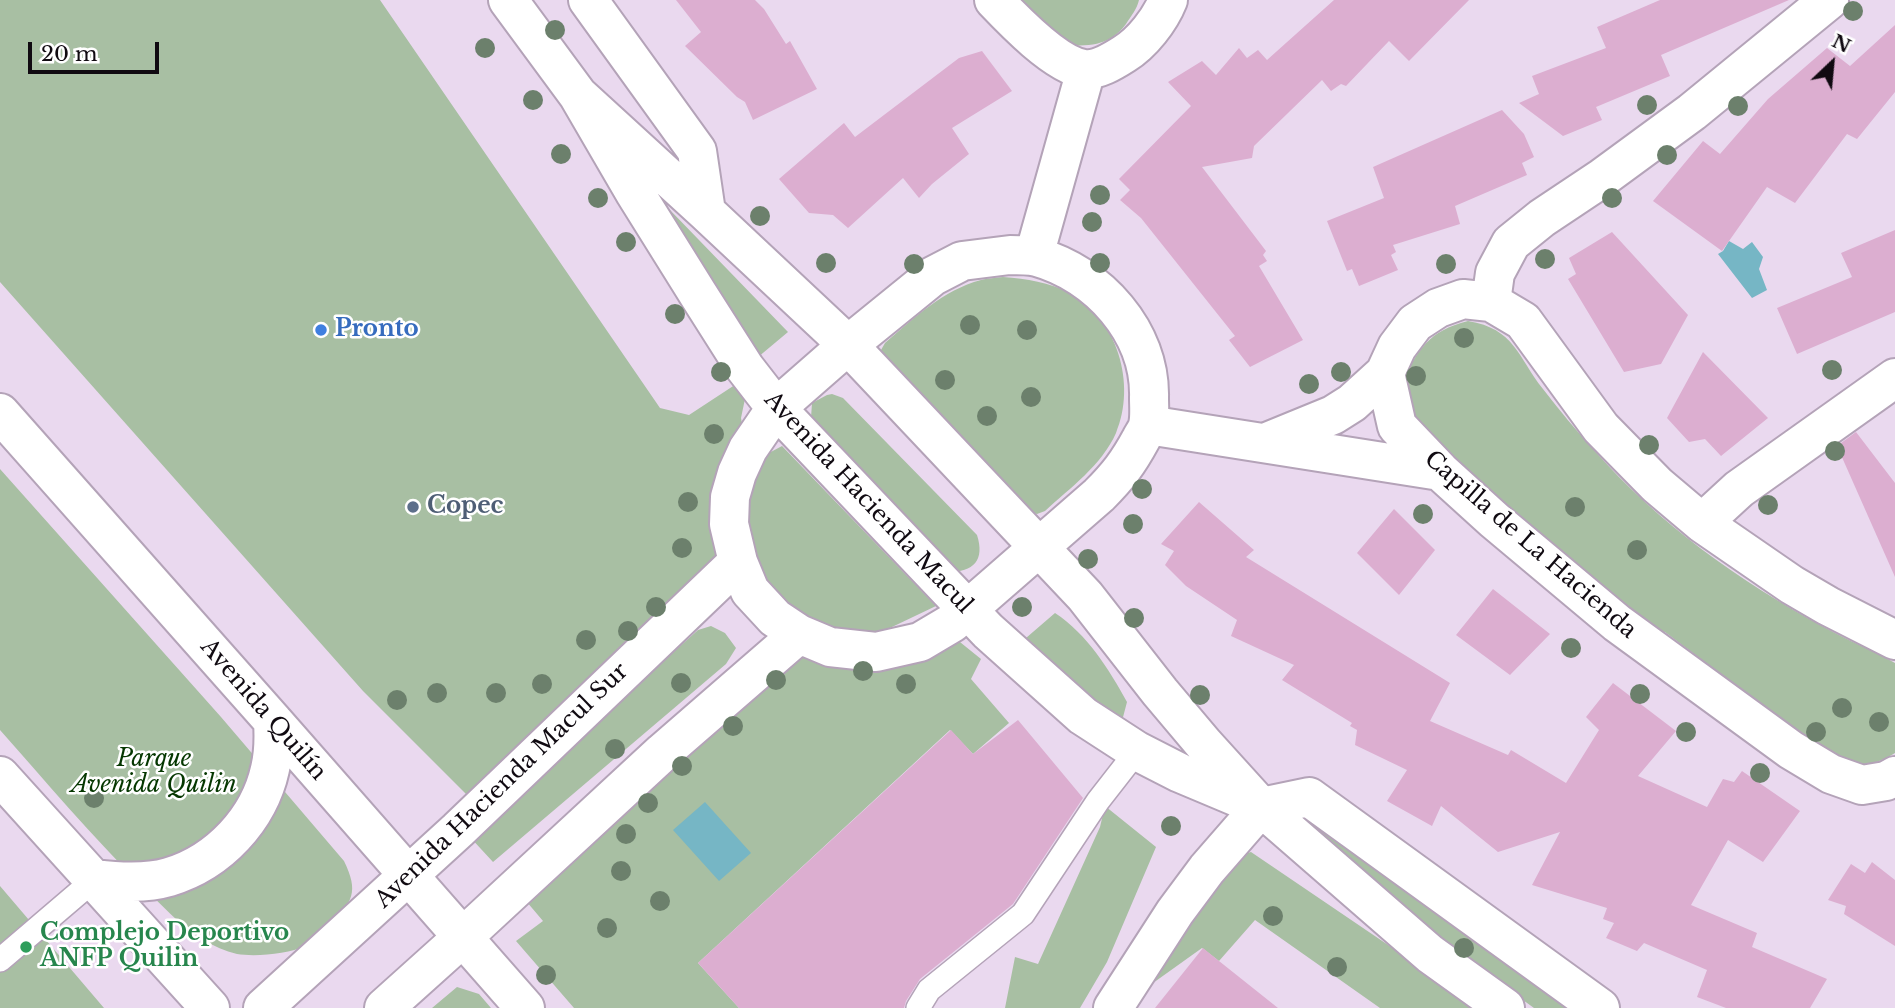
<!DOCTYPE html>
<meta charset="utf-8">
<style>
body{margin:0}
#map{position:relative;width:1895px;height:1008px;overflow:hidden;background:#ead9ef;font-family:"Libre Baskerville",serif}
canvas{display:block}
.north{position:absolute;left:1797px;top:28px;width:70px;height:70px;-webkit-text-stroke:5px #fff;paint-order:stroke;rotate:26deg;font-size:19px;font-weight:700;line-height:28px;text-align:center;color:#100a11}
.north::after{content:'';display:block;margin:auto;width:24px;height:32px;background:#100a11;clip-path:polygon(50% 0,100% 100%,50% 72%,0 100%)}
.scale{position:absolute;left:28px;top:42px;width:131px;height:32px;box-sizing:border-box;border:4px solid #100a11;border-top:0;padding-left:9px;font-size:21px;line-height:24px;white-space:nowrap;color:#100a11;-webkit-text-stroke:5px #fff;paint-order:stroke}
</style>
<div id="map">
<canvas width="1895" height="1008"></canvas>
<div class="north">N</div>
<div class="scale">20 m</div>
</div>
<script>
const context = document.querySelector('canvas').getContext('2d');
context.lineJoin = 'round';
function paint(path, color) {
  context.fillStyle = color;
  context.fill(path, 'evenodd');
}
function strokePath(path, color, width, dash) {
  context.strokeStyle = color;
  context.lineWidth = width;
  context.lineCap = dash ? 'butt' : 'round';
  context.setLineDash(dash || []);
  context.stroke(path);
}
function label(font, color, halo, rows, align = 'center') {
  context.font = font + ' "Libre Baskerville",serif';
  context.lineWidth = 5;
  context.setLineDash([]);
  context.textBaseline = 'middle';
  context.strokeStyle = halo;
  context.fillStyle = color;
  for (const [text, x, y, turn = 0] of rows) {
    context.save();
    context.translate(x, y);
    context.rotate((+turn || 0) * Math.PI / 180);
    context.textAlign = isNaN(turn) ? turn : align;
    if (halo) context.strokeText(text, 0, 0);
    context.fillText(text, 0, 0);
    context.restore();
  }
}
const green = new Path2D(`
 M0,0H380L660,408L689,415L750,375L741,418L744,435L721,564L466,794L363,691L0,282Z
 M1019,0H1139C1137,9 1131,16 1126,24C1108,48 1088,45 1061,46Z
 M639,178L788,332L745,368Z
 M1003,277C1027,279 1049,282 1070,293C1117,318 1137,384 1116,433C1102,465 1070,488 1045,511L1037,514L1029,512L881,356V350L885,343C914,318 943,290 981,280C988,278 996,278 1003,277Z
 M1468,321C1515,329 1517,356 1543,389C1559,410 1576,430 1594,450C1658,523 1739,581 1824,627C1847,640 1872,650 1895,663V753C1873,766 1863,767 1839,759L1746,693L1665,632L1651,630L1628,616L1410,420L1401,383C1419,349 1428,331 1468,321Z
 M832,394L843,398L977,535C985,560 974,572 948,572L811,418L812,403L827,395Z
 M782,446L936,606L871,637L839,636L780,612L742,543L754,461Z
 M0,469L221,717L344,861C359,892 353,902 329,925C322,932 314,941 305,946C289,954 255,957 237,954C225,951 214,946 203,940C179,925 160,903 140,884C91,835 46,782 0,730Z
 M1055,613C1087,634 1109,669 1127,702L1122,721L1059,677L1026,638Z
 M711,626L725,633L736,648L726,664L493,862L469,836L698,630Z
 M950,634L981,659L971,679L1009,723L973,754L950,730L698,963L739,1008H574L516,941L543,921L521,895L801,650Z
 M1105,806L1156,847L1107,962L1080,1008H1005L1015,957L1038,964L1100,827Z
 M1305,815L1585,1008H1534L1440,940L1298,816Z
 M1251,852L1481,1008H1380L1255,920L1219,961L1202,948L1153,983L1236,856Z
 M0,886L104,1008H0Z
 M457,987L479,994L491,1008H432Z`);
const water = new Path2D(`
 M1729,241L1743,249L1752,242L1763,257L1759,269L1767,290L1752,298L1718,254L1723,251Z
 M705,802L751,853L719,881L673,830Z`);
const building = new Path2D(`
 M676,0H755L764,9L786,44L790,41L817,89L753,120L745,102L737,97L685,46L701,32Z
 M1334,0H1469L1409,61L1389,41L1346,86L1341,84L1331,91L1322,80L1254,146L1252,158L1202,167L1266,251L1263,255L1267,261L1259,266L1303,340L1250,367L1229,340L1235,336L1141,218L1120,200L1130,190L1119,179L1191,106L1168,82L1202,61L1216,75L1239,48L1247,58L1258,50L1267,60Z
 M1660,0H1789L1661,55L1670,76L1596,107L1602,120L1563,136L1519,103L1539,94L1532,76L1606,48L1597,27Z
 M1895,25V92L1857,139L1847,134L1795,203L1767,187L1722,251L1653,201L1703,141L1720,154L1768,99L1827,48L1850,66Z
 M982,51L1012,91L952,128L969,154L932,184L919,198L903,178L848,228L833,215L809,213L779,179L844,123L855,137L959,58Z
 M1502,110L1524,134L1534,157L1522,163L1527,175L1455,206L1460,224L1393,245L1396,252L1391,255L1398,270L1359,286L1352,269L1347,271L1327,221L1384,198L1373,167Z
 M1895,230V312L1797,354L1777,308L1852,277L1841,253Z
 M1612,232L1688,315L1661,364L1624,372L1568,279L1576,274L1569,258Z
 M1703,352L1768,418L1721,456L1705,439L1689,442L1667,418Z
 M1856,432L1895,483V577L1837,446Z
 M1199,502L1254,550L1246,557L1450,683L1430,721L1508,755L1511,750L1566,783L1599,730L1586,717L1613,683L1676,731L1638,776L1707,807L1723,779L1734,782L1742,771L1800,811L1763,862L1728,840L1691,905L1757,933L1752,947L1827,979L1810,1008H1726L1697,997L1707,970L1644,943L1637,951L1606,938L1614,923L1603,919L1607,908L1532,885L1560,832L1498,852L1441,806L1432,826L1387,801L1407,770L1355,745L1357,730L1350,726L1352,723L1282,680L1294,665L1231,636L1237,620L1186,586L1165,565L1174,551L1161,544Z
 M1394,509L1435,550L1399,595L1357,553Z
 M1493,589L1550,634L1510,675L1456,635Z
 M1018,720L1083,798L1013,904L920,979L906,1001L904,1008H739L698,963L951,730L973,754Z
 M1872,862L1895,880V946L1844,914L1846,906L1828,900L1851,864L1865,873Z
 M1203,948L1219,961L1278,1008H1155Z`);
const lane = new Path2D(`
 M0,960L95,879
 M918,1008L929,990L1023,914L1098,801L1137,751`);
const street = new Path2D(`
 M508,0L578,95L635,193L698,294L745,368L776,408L988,631L1083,716L1137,751L1180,773L1249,802
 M588,0L697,151L706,212
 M994,0C1013,20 1056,65 1084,69C1097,71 1113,61 1124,54C1142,43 1160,20 1168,0
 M578,95L706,212L848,345L1085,596L1160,692L1203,743L1261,807L1430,954L1505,1008
 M1010,255C1019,255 1028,255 1037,257C1098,274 1151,332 1149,398C1149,406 1150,417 1148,425C1147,430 1143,435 1141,439C1128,463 1118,476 1099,495L952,623L920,642L876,652L830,647L799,634L775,618L750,591L738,562L729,524L730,497L737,473L748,449L776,408L848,345L933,276L962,261Z
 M1034,256L1086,70
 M1491,302L1495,273L1511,243L1542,218L1602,178L1692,112L1829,0
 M1148,425L1440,471
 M1267,442L1333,415L1352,403L1385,373
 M1702,523L1739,489L1895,378
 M1895,640L1828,606L1792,585L1702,523L1657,485L1601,428L1523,321L1491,302L1463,299L1438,308L1415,323L1397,347L1385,373L1397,426L1440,471L1494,520L1617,623L1791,750L1831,774L1862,785L1886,781L1895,776
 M1261,807L1309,797L1600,1008
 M263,1008L458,830L738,562
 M384,1008L463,937L663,752L799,634
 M1113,1008L1175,912L1207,869L1261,807`);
const secondary = new Path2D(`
 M0,413L273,721L525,1008
 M0,776L210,1008
 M95,879C119,882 145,884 169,877C219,862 259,819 270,769C274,753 274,737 273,721`);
const trees = [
 [1853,11],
 [555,30],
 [485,48],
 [533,100],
 [1647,105],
 [1738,106],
 [561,154],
 [1667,155],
 [1100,195],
 [598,198],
 [1612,198],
 [760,216],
 [1092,222],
 [626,242],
 [1545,259],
 [826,263],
 [1100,263],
 [914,264],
 [1446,264],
 [675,314],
 [970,325],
 [1027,330],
 [1464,338],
 [1832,370],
 [721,372],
 [1341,372],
 [1416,376],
 [945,380],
 [1309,384],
 [1031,397],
 [987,416],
 [714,434],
 [1649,445],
 [1835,451],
 [1142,489],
 [688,502],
 [1768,505],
 [1575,507],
 [1423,514],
 [1133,524],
 [682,548],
 [1637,550],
 [1088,559],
 [656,607],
 [1022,607],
 [1134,618],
 [628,631],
 [586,640],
 [1571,648],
 [863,671],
 [776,680],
 [681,683],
 [542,684],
 [906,684],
 [437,693],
 [496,693],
 [1640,694],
 [1200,695],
 [397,700],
 [1842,708],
 [1879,722],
 [733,726],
 [1686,732],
 [1816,732],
 [615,749],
 [682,766],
 [1760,773],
 [94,798],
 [648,803],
 [1171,826],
 [626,834],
 [621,871],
 [660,901],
 [1273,916],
 [607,928],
 [1464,948],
 [1337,967],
 [546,975]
];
const markers = [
 [321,330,7,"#3f7fe0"],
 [413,507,7,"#5c6f8a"],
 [26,947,7,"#2e9e5b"]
];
const shopNames = [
 ["Pronto",335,330]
];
const streetNames = [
 ["Avenida Hacienda Macul",868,503,47],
 ["Capilla de La Hacienda",1530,545,41],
 ["Avenida Quilín",263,710,49],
 ["Avenida Hacienda Macul Sur",502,786,-44]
];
const serviceNames = [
 ["Copec",427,507]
];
const parkNames = [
 ["Parque",154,760],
 ["Avenida Quilin",154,786]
];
const leisureNames = [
 ["Complejo Deportivo",40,934],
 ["ANFP Quilin",40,960]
];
paint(green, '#a8bfa3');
paint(water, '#76b6c5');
paint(building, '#dcaed0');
strokePath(lane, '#b4a3b8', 26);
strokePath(street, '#b4a3b8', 42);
strokePath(secondary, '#b4a3b8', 42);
strokePath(lane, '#fff', 23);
strokePath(street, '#fff', 38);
strokePath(secondary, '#fff', 38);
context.fillStyle = '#6c806c';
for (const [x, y] of trees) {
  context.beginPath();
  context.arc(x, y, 10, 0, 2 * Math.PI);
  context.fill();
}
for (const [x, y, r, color] of markers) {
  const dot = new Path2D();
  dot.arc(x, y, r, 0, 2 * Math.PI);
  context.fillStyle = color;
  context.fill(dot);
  strokePath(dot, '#fff', 2.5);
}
label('bold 23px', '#366cbe', '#fff', shopNames, 'left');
label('23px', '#100a11', '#fff', streetNames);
label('bold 23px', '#4e5e75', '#fff', serviceNames, 'left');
label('italic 23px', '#053700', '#fff', parkNames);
label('bold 23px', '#27864d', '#fff', leisureNames, 'left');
</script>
